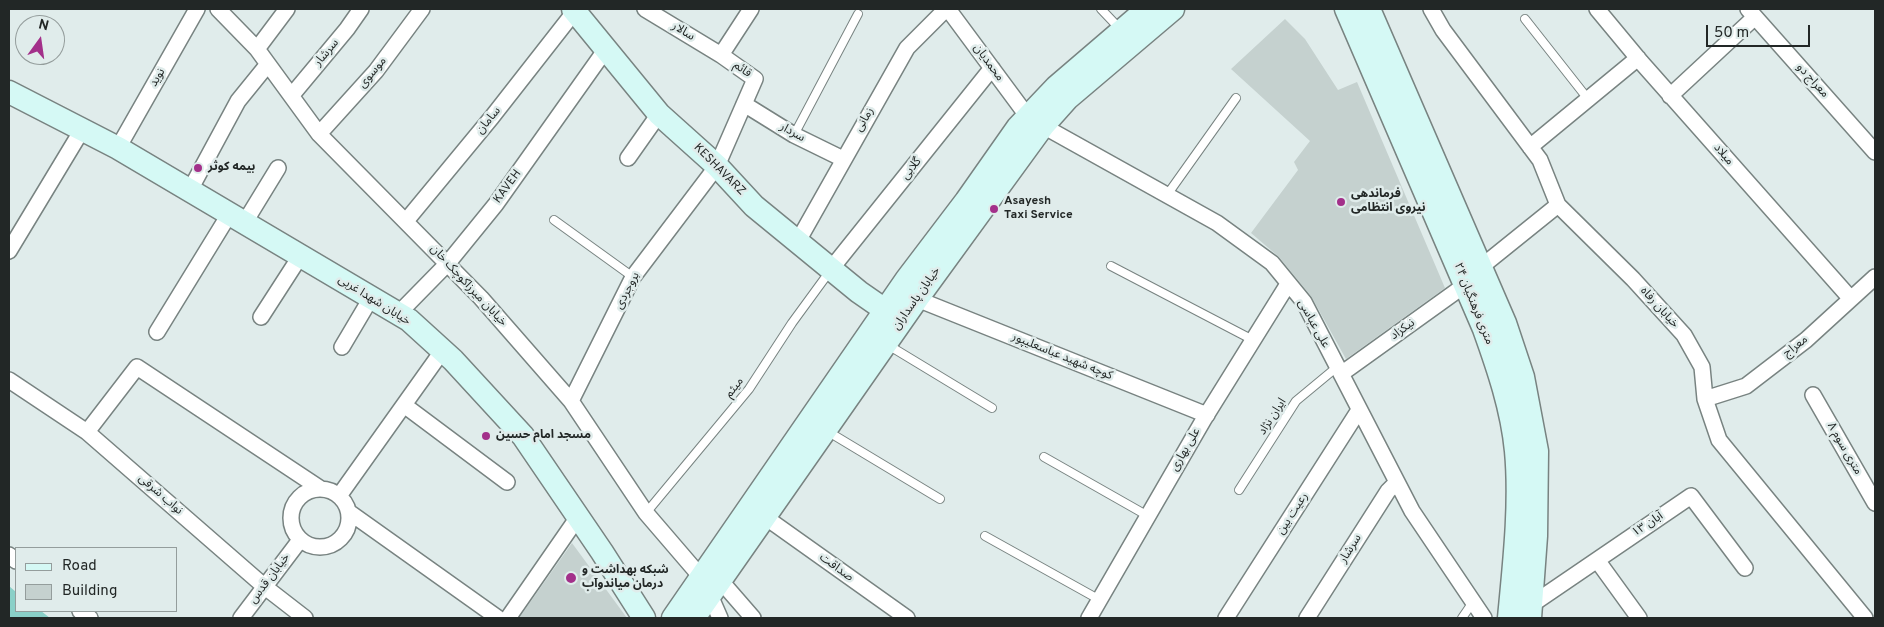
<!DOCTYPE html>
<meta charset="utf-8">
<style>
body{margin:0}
#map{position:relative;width:1884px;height:627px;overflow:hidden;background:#e0eceb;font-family:Overpass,sans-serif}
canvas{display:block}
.frame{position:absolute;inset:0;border:10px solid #222726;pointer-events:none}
.legend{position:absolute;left:15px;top:547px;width:162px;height:65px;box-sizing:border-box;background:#e0eceb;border:1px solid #949d9c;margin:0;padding:6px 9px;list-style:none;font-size:15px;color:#222726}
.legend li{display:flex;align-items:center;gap:10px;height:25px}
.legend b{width:25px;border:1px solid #949d9c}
.north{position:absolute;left:15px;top:15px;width:50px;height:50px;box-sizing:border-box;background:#e0eceb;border:1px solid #949d9c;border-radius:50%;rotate:14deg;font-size:14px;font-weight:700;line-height:20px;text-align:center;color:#222726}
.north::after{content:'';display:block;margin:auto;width:18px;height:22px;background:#a3308a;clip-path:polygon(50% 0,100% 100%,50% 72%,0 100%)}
.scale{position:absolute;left:1706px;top:25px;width:104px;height:22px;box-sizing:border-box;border:2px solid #222726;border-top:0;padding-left:6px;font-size:15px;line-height:18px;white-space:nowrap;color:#222726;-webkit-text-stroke:4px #e0eceb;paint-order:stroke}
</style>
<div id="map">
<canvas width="1884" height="627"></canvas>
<div class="frame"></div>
<ul class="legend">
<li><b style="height:6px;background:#d5f9f5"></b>Road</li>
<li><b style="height:14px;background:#c5d1cf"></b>Building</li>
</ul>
<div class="north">N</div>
<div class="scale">50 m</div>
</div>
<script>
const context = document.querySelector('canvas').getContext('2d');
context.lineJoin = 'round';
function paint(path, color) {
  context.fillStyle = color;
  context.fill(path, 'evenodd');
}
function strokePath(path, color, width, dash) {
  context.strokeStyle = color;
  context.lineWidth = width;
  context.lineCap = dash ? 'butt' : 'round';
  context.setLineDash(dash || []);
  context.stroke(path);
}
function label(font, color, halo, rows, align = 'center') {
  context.font = font + ' Overpass,"Noto Sans Arabic",sans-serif';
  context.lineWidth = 5;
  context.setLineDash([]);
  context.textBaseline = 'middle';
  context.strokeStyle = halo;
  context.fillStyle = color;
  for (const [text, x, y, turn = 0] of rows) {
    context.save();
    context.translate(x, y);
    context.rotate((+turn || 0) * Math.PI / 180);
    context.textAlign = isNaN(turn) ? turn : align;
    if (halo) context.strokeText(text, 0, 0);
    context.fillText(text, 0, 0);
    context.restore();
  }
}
const green = new Path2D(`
 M9,586L16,592V611H41L50,618H9Z`);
const building = new Path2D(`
 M1285,19L1305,39L1338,90L1357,82L1445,288L1346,359L1311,296L1279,257L1251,233L1298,170L1294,162L1310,141L1231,69Z
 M572,543L627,618H519Z`);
const lane = new Path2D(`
 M1101,9L1120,29
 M1525,19L1588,99
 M794,135L858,14
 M1167,195L1236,98
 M554,220L633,277
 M1111,266L1253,340
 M888,345L992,408
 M827,431L940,499
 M1044,457L1148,516
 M1239,490L1296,401L1337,367
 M646,513L749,389L792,323L830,271
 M985,536L1100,600
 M1462,618L1473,602`);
const street = new Path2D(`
 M218,9L257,49L319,134L481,298L571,401L646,513L701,577
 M948,9L1028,117
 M1431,9L1443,30L1540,160L1558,205L1633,279L1684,335L1702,367L1705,399L1719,440L1865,618
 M1597,9L1641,62L1851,299
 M1748,9L1875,152
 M257,49L287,9
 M721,55L751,9
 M292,95L347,29L361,9
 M1670,96L1755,17
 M744,104L794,135L843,159
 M1043,126L1217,223L1272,263L1304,302L1412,511L1484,618
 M319,134L376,71L422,9
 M1530,147L1638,58
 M118,148L197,9
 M628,158L659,114
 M190,190L238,101L268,64
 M406,221L492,117L575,11
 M245,222L278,168
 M798,241L907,48L946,9
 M9,251L82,130
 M1481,267L1558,205
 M831,269L992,68
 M917,299L1207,415
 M398,314L448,263L496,204L606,49
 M261,317L301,255
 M157,332L230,213
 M342,347L371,298
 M1341,374L1465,285
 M9,380L87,432L265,587L305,618
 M1813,395L1875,503
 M1705,399L1746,386L1806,340L1875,277
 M571,401L633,277L717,166L755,79L721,55L645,9
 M404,405L507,482
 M87,432L137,367L321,489
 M291 518a29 29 0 1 1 58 0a29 29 0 1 1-58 0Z
 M339,496L443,350
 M349,512L498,618
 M765,517L907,618
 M9,555L16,561
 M1597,560L1639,618
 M720,580L753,618
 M710,595L720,618
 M1531,605L1691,496L1745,568
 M80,611L90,618
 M241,618L300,540
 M508,618L578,517
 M1089,618L1204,419L1288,284
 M1226,618L1359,410
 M1307,618L1388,491L1397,482`);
const secondary = new Path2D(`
 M573,9L659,114L717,166L754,206L859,292L898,319
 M1346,9L1484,329C1498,368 1512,409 1516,451C1521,504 1514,565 1509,618
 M1369,9L1505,323L1523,377L1537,451L1536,536L1530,618
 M9,92L118,148L409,320L453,360L523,436L602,552L644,618
 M673,618L906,280L966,201L1018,127L1056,87L1147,9
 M694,618L917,299L1043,126L1068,98L1173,9`);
const markers = [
 [198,168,5,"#a3308a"],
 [1341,202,5,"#a3308a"],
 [994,209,5,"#a3308a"],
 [486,436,5,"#a3308a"],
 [571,578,6,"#a3308a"]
];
const streetNames = [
 ["سالار",683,32,31],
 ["سرشار",327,53,-50],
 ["محمدیان",988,63,54],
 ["قائم",742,70,35],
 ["موسوی",373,73,-50],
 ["نوید",158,78,-60],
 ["معراج دو",1812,81,48],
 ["زمانی",865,120,-60],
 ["سامان",489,121,-51],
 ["سردار",792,133,29],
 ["میلاد",1723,155,49],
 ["گلابی",912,169,-51],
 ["KESHAVARZ",719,170,45],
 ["KAVEH",508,187,-54],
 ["خیابان میرزاکوچک خان",468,286,47],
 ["بروجردی",628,291,-63],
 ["خیابان پاسداران",917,299,-55],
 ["خیابان شهدا غربی",374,301,32],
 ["۲۴ متری فرهنگیان",1473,304,68],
 ["خیابان رفاه",1659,308,48],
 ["علی عباسی",1313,324,61],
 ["نیکزاد",1403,330,-36],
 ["معراج",1796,347,-38],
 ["کوچه شهید عباسعلیپور",1062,357,22],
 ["میثم",735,388,-52],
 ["ایران نژاد",1273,417,-57],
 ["۸ متری سوم",1844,449,60],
 ["علی بهاری",1186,450,-60],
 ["نواب شرقی",160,495,41],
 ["رعیت بین",1293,514,-57],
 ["۱۳ آبان",1648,525,-34],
 ["سرشار",1351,549,-58],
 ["صداقت",836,568,36],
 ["خیابان قدس",270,579,-53]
];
const poiNames = [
 ["بیمه کوثر",208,168],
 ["فرماندهی",1351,195],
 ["نیروی انتظامی",1351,209],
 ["Asayesh",1004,202],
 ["Taxi Service",1004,216],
 ["مسجد امام حسین",496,436],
 ["شبکه بهداشت و",582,571],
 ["درمان میاندوآب",582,585]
];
paint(green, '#8ad0c8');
paint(building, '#c5d1cf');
strokePath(lane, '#788381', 10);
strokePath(street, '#788381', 18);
strokePath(secondary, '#788381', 25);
strokePath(lane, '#fff', 8);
strokePath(street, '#fff', 15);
strokePath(secondary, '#d5f9f5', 22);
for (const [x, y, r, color] of markers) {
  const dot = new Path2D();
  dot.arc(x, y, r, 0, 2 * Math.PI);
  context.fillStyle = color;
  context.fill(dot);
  strokePath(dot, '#e0eceb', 2);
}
label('12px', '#222726', '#e0eceb', streetNames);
label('bold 12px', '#222726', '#e0eceb', poiNames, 'left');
</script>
